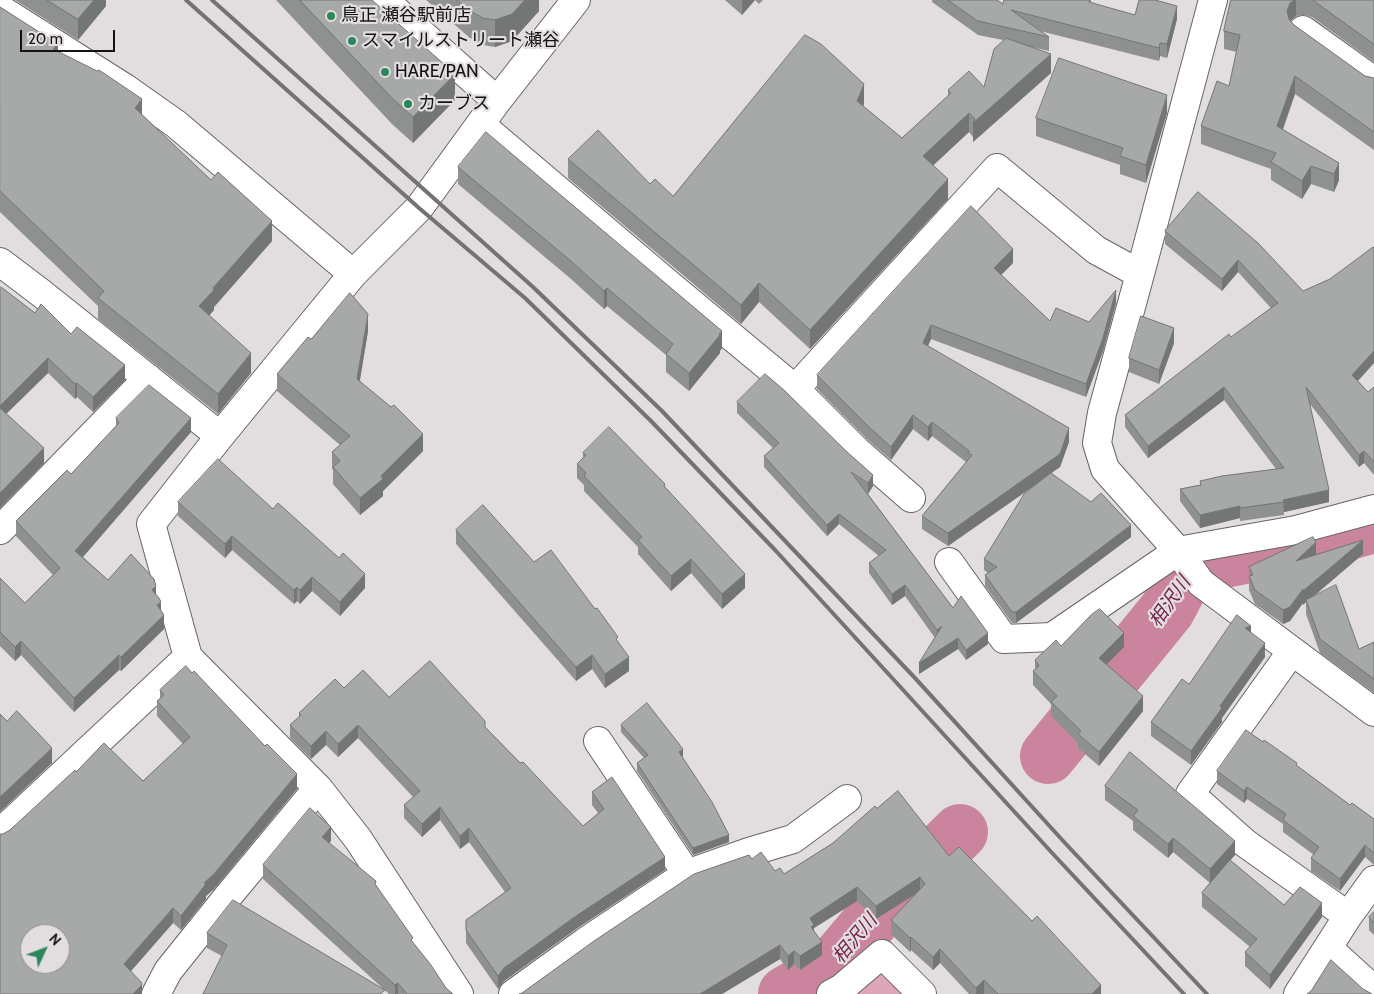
<!DOCTYPE html>
<meta charset="utf-8">
<style>
body{margin:0}
#map{position:relative;width:1374px;height:994px;overflow:hidden;background:#e2dddf;font-family:Cabin,sans-serif}
canvas{display:block}
.north{position:absolute;left:20px;top:924px;width:50px;height:50px;box-sizing:border-box;background:#e2dddf;border:1px solid #908c8d;border-radius:50%;rotate:47deg;font-size:14px;font-weight:700;line-height:20px;text-align:center;color:#141313}
.north::after{content:'';display:block;margin:auto;width:18px;height:22px;background:#2c865b;clip-path:polygon(50% 0,100% 100%,50% 72%,0 100%)}
.scale{position:absolute;left:20px;top:30px;width:95px;height:22px;box-sizing:border-box;border:2px solid #141313;border-top:0;padding-left:6px;font-size:15px;line-height:18px;white-space:nowrap;color:#141313;-webkit-text-stroke:4px #e2dddf;paint-order:stroke}
</style>
<div id="map">
<canvas width="1374" height="994"></canvas>
<div class="north">N</div>
<div class="scale">20 m</div>
</div>
<script>
const context = document.querySelector('canvas').getContext('2d');
context.lineJoin = 'round';
function paint(path, color) {
  context.fillStyle = color;
  context.fill(path, 'evenodd');
}
function strokePath(path, color, width, dash) {
  context.strokeStyle = color;
  context.lineWidth = width;
  context.lineCap = dash ? 'butt' : 'round';
  context.setLineDash(dash || []);
  context.stroke(path);
}
function label(font, color, halo, rows, align = 'center') {
  context.font = font + ' Cabin,"Noto Sans JP",sans-serif';
  context.lineWidth = 4.5;
  context.setLineDash([]);
  context.textBaseline = 'middle';
  context.strokeStyle = halo;
  context.fillStyle = color;
  for (const [text, x, y, turn = 0] of rows) {
    context.save();
    context.translate(x, y);
    context.rotate((+turn || 0) * Math.PI / 180);
    context.textAlign = isNaN(turn) ? turn : align;
    if (halo) context.strokeText(text, 0, 0);
    context.fillText(text, 0, 0);
    context.restore();
  }
}
const green = new Path2D(`
 M881,963L914,994H847Z`);
const river = new Path2D(`
 M1048,756L1167,610L1183,580L1199,565L1305,544L1374,525
 M786,994L832,967L882,908L960,832`);
const minor = new Path2D(`
 M384,0L497,101
 M1213,0L1140,274L1102,413L1097,443L1105,469L1178,551L1201,583L1374,712
 M0,9L125,88L176,124L353,274L419,208L497,101L576,0
 M1303,30L1374,81
 M481,125L673,288L795,389L997,168L1096,250L1140,274
 M0,262L41,293L220,436
 M795,389L857,451L911,498
 M0,530L148,378
 M949,562L1004,639L1052,637L1178,551L1296,530L1374,509
 M1292,651L1190,794L1245,843L1348,916
 M188,657L318,788L358,839L459,994
 M598,741L687,874
 M0,833L188,657L151,524L220,436L353,274
 M1328,948L1374,990
 M156,994L168,971L229,895L318,788
 M513,994L585,942L687,874L749,852L793,839L847,799
 M831,994L842,988L882,954L922,994
 M1298,994L1348,916L1374,880`);
const rail = new Path2D(`
 M186,0L419,208L525,298L652,422L776,551L1054,855L1184,994
 M212,0L533,287L662,411L915,678L1065,843L1207,994`);
const wall = new Path2D(`
 M15,0H106V6L78,40Z
 M276,0H372L455,100L413,143L392,124Z
 M426,0H539V11L512,41L495,47L483,45L470,38Z
 M725,0H763L759,4L755,0L742,15Z
 M932,0H997L1003,4L1091,0V3L1135,15L1177,19L1167,58L1160,56L1159,61L1040,31L1049,37V51L1031,47L1051,73L973,142V137L969,132L933,165L948,199L810,349L759,302L741,324L568,178V159L650,184L673,196L864,104L863,106L902,138L948,96V90L984,87L1003,40L978,35L932,2Z
 M1231,0H1374V62L1312,17L1305,15L1296,16L1291,21L1294,25L1365,76L1374,78V150L1295,94L1283,130L1339,163V180L1334,192L1311,184L1302,199L1271,180V169L1201,144V126L1229,86L1237,52L1224,49V31Z
 M0,7L142,115L272,241L214,307V310L209,315L251,373L218,414L98,319V306L0,212Z
 M1167,113L1146,183L1120,174V165L1036,136V118Z
 M458,167L722,348L720,351V353L689,391L666,372V355L607,306L604,309L571,279L458,184Z
 M1198,192L1303,291L1330,279L1374,248V363L1358,381L1368,392L1374,387V475L1364,463L1359,467L1310,404L1329,502L1284,512V515L1240,521V518L1200,528L1180,501V489L1200,485V481L1276,469L1224,400L1148,458L1125,427V415L1271,308L1238,272L1222,291L1165,244V231Z
 M1013,263L1001,275L1050,321L1089,322L1116,303L1103,351L1086,397L931,339L928,346L1069,442L1060,467L1051,473L1131,537L1016,623H1012L985,586V575L988,573L984,570V559L1043,480L948,546L922,529V516L966,462L932,436L928,441L913,429L891,460L868,440L817,389V375Z
 M0,288L35,313L71,334L125,380L93,412L77,397L75,399L48,373L6,414L44,463L0,508Z
 M368,331L360,381L423,451L383,491V496L360,515L333,484V470L332,469V452L340,445L277,391V374L311,339Z
 M1174,343L1159,384L1129,372V358Z
 M737,402L873,486L868,494L953,608L988,644L966,660L958,649L919,674L935,638L905,596L892,605L869,573V563L879,556L839,524L827,536L764,467V456L773,448L737,413Z
 M116,418L191,432L83,557L108,580L156,594L161,610L164,629L121,671L119,670L74,712L21,655L15,661L0,646V578L25,603L53,575L16,536V521L71,474L116,426Z
 M583,453L665,487L745,588L722,609L691,573L671,591L638,554V547L584,491V485L577,478V464L583,458Z
 M178,502L273,509L365,588L340,616L312,591L300,604L297,601L294,604L232,550L225,558L178,516Z
 M456,530L534,562L618,642L629,671L605,688L592,669L576,681L456,544Z
 M1316,554H1363L1312,597L1359,649L1374,642V693L1320,653L1306,614V602L1303,605V603L1290,621L1283,624L1255,604L1249,590V567Z
 M1251,632L1265,657L1222,718V722L1191,765L1151,736V722L1189,684Z
 M1061,646L1124,647L1106,665L1143,711L1099,766L1078,748V743L1051,716V704L1033,685V671L1035,670V660Z
 M344,688L389,697L485,727L583,826L598,813L592,805V792L665,870L576,929L504,981L498,989L466,943V920L505,892L469,842L460,849L440,820L422,837L404,818V805L413,797L358,738L338,757L326,745L311,759L290,738V725L299,717V713Z
 M160,690L297,789L214,889L206,896V899L181,930L173,923L131,971L142,994L3,834L10,830L76,772L143,781L183,744L157,716V701L160,699Z
 M621,725L683,756L682,757L729,842L693,855L637,771V763L644,758L621,732Z
 M1297,766L1350,805L1374,819V865L1365,857L1340,891L1311,871V858L1314,855L1283,832V824L1247,799L1244,803L1217,784V771Z
 M1105,786L1235,855L1230,860L1284,905L1322,917L1270,989L1245,966V952L1250,947L1202,907V893L1210,883L1173,852L1168,858L1133,830V821L1105,800Z
 M877,808L949,856L1101,994H969L940,963L933,970L911,950L910,952L891,934V920L917,893L876,919L857,901L814,928V931L822,955L800,970L794,964L788,970L780,959L722,994H519L522,993L752,859L775,871L784,874L833,843Z
 M331,841L329,843L376,885L413,943L446,988L453,994H389L263,879V865Z
 M1374,912V935L1369,930V917Z
 M207,933L385,994L222,956L207,948Z`);
const shadedWall = new Path2D(`
 M94,0H106V6L78,40V19Z
 M525,0H539V11L512,41L495,47V20Z
 M743,0H755L742,15V1Z
 M1294,0H1296V16L1290,21L1287,29V11L1290,3Z
 M1177,6V19L1167,58V44Z
 M1160,43V56L1159,61V48Z
 M58,44V64L53,49Z
 M1051,54V73L973,142V123Z
 M455,74V100L413,143V117Z
 M1295,76V94L1277,144V126Z
 M864,84V104L857,120V101Z
 M1167,95V113L1146,183V165Z
 M142,99V119L135,108Z
 M969,113V132L923,175V156Z
 M1339,163V180L1334,192V174Z
 M1311,166V184L1302,199V181Z
 M948,179V199L810,349V330Z
 M272,221V241L214,307V310L199,327V306L213,288Z
 M1013,249V263L994,282V268Z
 M1238,260V272L1222,291V279Z
 M759,283V302L741,324V305Z
 M607,288V306L604,309V291Z
 M1116,290V303L1103,351L1086,397V384Z
 M368,314V331L357,396V379Z
 M931,325V339L923,357V343Z
 M1174,328V343L1159,384V370Z
 M722,331V348L720,351V353L689,391V373Z
 M1374,351V363L1352,387V375Z
 M251,353V373L218,414V394Z
 M48,358V373L0,420V406Z
 M125,365V380L93,412V397Z
 M77,383V397L75,399V384Z
 M1224,387V400L1148,458V446Z
 M913,415V429L891,460V447Z
 M191,418V432L75,566V551Z
 M932,422V436L928,441V427Z
 M1069,428V442L1060,467L948,546V533Z
 M423,434V451L383,491V496L360,515V498L381,476Z
 M44,448V463L0,508V493Z
 M1364,451V463L1359,467V455Z
 M873,475V486L868,494V483Z
 M1329,490V502L1284,512L1283,500Z
 M1240,506V518L1200,528V515Z
 M839,514V524L827,536V525Z
 M1131,525V537L1016,623V612Z
 M232,536V550L225,558V544Z
 M1363,540V554L1307,602L1306,600V602L1303,605V591Z
 M1316,542V556L1296,561Z
 M691,559V573L671,591V576Z
 M365,574V588L340,616V602Z
 M745,574V588L722,609V594Z
 M312,577V591L300,604V590Z
 M905,585V596L892,605V594Z
 M156,586V600L152,590Z
 M297,587V601L294,604V590Z
 M1303,589V603L1290,621L1283,624V610Z
 M161,602V617L157,605Z
 M164,615V629L121,671V657Z
 M942,626L937,641V630Z
 M1251,626V640L1245,628Z
 M988,633V644L966,660V650Z
 M1124,633V647L1099,672V658Z
 M958,638V649L919,674V663Z
 M21,641V655L15,661V647Z
 M1265,643V657L1222,718V722L1191,765V751L1220,706Z
 M119,655V670L74,712V698Z
 M592,655V669L576,681V667Z
 M629,657V671L605,688V674Z
 M1143,696V711L1099,766V752Z
 M358,725V738L338,757V744Z
 M326,731V745L311,759V746Z
 M52,748V763L0,812V797Z
 M683,749V756L679,759V752Z
 M297,774V789L214,889L206,896V899L181,930V916L204,883Z
 M1247,787V799L1244,803V791Z
 M440,807V820L422,837V824Z
 M331,827V841L322,851V837Z
 M469,828V842L460,849V836Z
 M729,835V842L693,855V848Z
 M1173,838V852L1168,858V844Z
 M1235,841V855L1210,884V869Z
 M1365,845V857L1340,891V879Z
 M665,857V870L576,929L504,981L498,989V976L504,968L576,916Z
 M920,877V891L876,919V906Z
 M857,887V901L814,928V938L810,918Z
 M1322,903V917L1270,989V975Z
 M173,908V923L124,979V964Z
 M911,937V950L910,952V938Z
 M822,942V955L800,970V956Z
 M780,945V959L722,994H700Z
 M940,949V963L933,970V957Z
 M794,951V964L788,970V956Z
 M984,980V994H976V988Z
 M398,983V994H395V985Z
 M142,985V994H133Z
 M1101,985V994H1092Z`);
const building = new Path2D(`
 M47,0H94L78,19Z
 M300,0H372L455,74L413,117L392,98Z
 M457,0H525L512,14L495,20L483,18L470,11Z
 M948,0H997L1003,4L1004,0H1090L1089,2L1135,15L1139,0H1155L1177,6L1167,44L1160,43L1159,48L1011,10L1049,37L978,21Z
 M1231,0H1294L1290,3L1287,11L1289,19L1294,25L1365,76L1374,78V132L1295,76L1277,126L1339,163L1334,174L1311,166L1302,181L1271,162L1276,153L1201,126L1217,81L1229,86L1240,35L1224,31Z
 M1313,0H1374V44Z
 M0,7L58,44L53,49L97,71L99,70L142,99L135,108L211,180L218,172L272,221L213,288L214,290L199,306L251,353L218,394L98,298L104,291L0,191Z
 M805,35L821,44L864,84L857,101L902,138L951,93L948,90L969,71L984,87L994,49L1006,38L1051,54L973,123L975,119L969,113L923,156L948,179L810,330L759,283L741,305L568,159L598,130L650,184L655,179L673,196Z
 M1059,58L1167,95L1146,165L1120,156L1123,148L1036,118Z
 M486,132L722,331L719,334L720,335L689,373L666,354L673,344L607,288L604,291L571,261L458,167Z
 M1198,192L1258,243L1303,291L1330,279L1373,247L1374,248V351L1352,375L1368,392L1374,387V462L1364,451L1359,455L1306,387L1329,490L1283,500L1284,502L1240,508V506L1200,515L1180,489L1201,485L1200,481L1222,476L1284,468L1224,387L1148,446L1125,415L1229,334L1231,337L1278,303L1238,260L1222,279L1165,231Z
 M971,206L1013,249L994,268L1050,321L1056,308L1089,322L1116,290L1103,338L1086,384L931,325L923,343L1069,428L1060,454L948,533L922,516L972,455L968,453L969,451L932,422L928,427L913,415L891,447L868,426L817,375Z
 M1,287L35,313L41,304L71,334L77,327L125,365L93,397L77,383L75,384L48,358L0,406V288Z
 M350,293L368,314L357,379L391,407L394,405L423,434L381,476L383,479L360,498L333,467L340,461L332,452L350,436L277,374L308,337L311,339Z
 M1141,316L1174,328L1159,370L1129,358Z
 M765,374L784,390L846,451L873,475L868,483L851,472L953,608L961,596L988,633L966,650L958,638L919,663L942,626L937,630L905,585L892,594L869,563L886,550L839,514L827,525L764,456L779,443L737,402Z
 M149,385L191,418L75,551L108,580L131,554L154,579L156,586L152,590L159,598L161,602L157,605L164,615L121,657L119,655L74,698L21,641L15,647L0,632V578L25,603L60,568L16,521L67,470L71,474L119,423L116,418Z
 M0,408L44,448L0,493Z
 M609,427L665,484L664,486L745,574L722,594L691,559L671,576L638,540L642,537L584,476L586,473L577,464L586,455L583,453Z
 M218,459L273,509L278,503L339,558L343,553L365,574L340,602L312,577L300,590L297,587L294,590L232,536L225,544L178,502Z
 M1051,473L1091,502L1101,493L1131,525L1016,612H1012L985,575L997,567L984,559L1024,494Z
 M483,505L534,562L551,550L595,609L597,608L618,637L616,639L629,657L605,674L592,655L576,667L456,530Z
 M1313,537L1316,542L1296,561L1363,540L1303,591V589L1290,607L1283,610L1255,590L1249,576L1253,575L1249,567Z
 M1336,585L1359,649L1374,642V679L1320,639L1306,600Z
 M1100,609L1124,633L1099,658L1143,696L1099,752L1078,734L1081,731L1051,702L1057,696L1033,671L1039,666L1035,660L1056,640L1061,646L1092,614Z
 M1237,615L1251,626L1245,628L1265,643L1220,706L1222,708L1191,751L1151,722L1182,679L1189,684Z
 M430,661L485,721V727L520,763L523,762L583,826L604,809L592,792L612,777L665,857L576,916L504,968L498,976L466,930V920L511,888L469,828L460,836L440,807L422,824L404,805L420,791L358,725L338,744L326,731L311,746L290,725L301,715L299,713L335,679L344,688L363,670L389,697Z
 M186,666L192,673L194,671L265,746L267,744L297,774L214,874L204,883L206,884L181,916L173,908L124,964L141,982L142,985L133,994H0V834H3L10,830L75,770L76,772L104,743L143,781L190,737L157,701L164,695L160,690ZM30,934H60V964H30Z
 M647,703L683,749L679,752L712,802L729,835L693,848L637,763L648,755L621,725Z
 M17,711L52,748L0,797V714L7,721Z
 M1246,730L1263,742L1264,740L1297,763L1296,765L1350,805L1352,803L1374,819V853L1365,845L1340,879L1311,858L1319,847L1283,820L1286,814L1247,787L1244,791L1217,771Z
 M1130,752L1235,841L1210,869L1173,838L1168,844L1133,816L1138,810L1105,786Z
 M898,791L949,856L959,847L1032,921L1037,916L1101,985L1092,994H998L984,980L976,988L940,949L933,957L911,937L910,938L891,920L925,884L920,877L876,906L857,887L810,918L814,925L811,927L822,942L800,956L794,951L788,956L780,945L700,994H519L522,993L594,941L694,874L749,855L752,859L761,852L775,871L780,868L784,874L833,843L875,806L877,808Z
 M310,808L331,827L322,837L376,881L375,884L413,938L411,940L431,965L446,988L453,994H407L398,983L395,985L263,865Z
 M1230,860L1284,905L1300,887L1322,903L1270,975L1245,952L1257,939L1202,893Z
 M233,900L385,990L380,994H203L227,945L207,933Z
 M1374,912V923L1369,917Z
 M1331,960L1363,989L1372,994H1307L1311,991Z`);
const markers = [
 [331,16,5,"#2c865b"],
 [352,41,5,"#2c865b"],
 [385,72,5,"#2c865b"],
 [408,104,5,"#2c865b"]
];
const poiNames = [
 ["鳥正 瀬谷駅前店",341,16],
 ["スマイルストリート瀬谷",362,41],
 ["HARE/PAN",395,72],
 ["カーブス",418,104]
];
const waterNames = [
 ["相沢川",1170,602,-55],
 ["相沢川",855,939,-50]
];
paint(green, '#dfa6b9');
strokePath(river, '#cb849e', 56);
strokePath(minor, '#686465', 30);
strokePath(minor, '#fff', 28);
strokePath(rail, '#757273', 4);
paint(wall, '#8f9190');
paint(shadedWall, '#747675');
paint(building, '#a6a9a7');
strokePath(building, '#747675', 1);
for (const [x, y, r, color] of markers) {
  const dot = new Path2D();
  dot.arc(x, y, r, 0, 2 * Math.PI);
  context.fillStyle = color;
  context.fill(dot);
  strokePath(dot, '#e2dddf', 2);
}
label('18px', '#141313', '#e2dddf', poiNames, 'left');
label('italic 19px', '#772349', '#e2dddf', waterNames);
</script>
